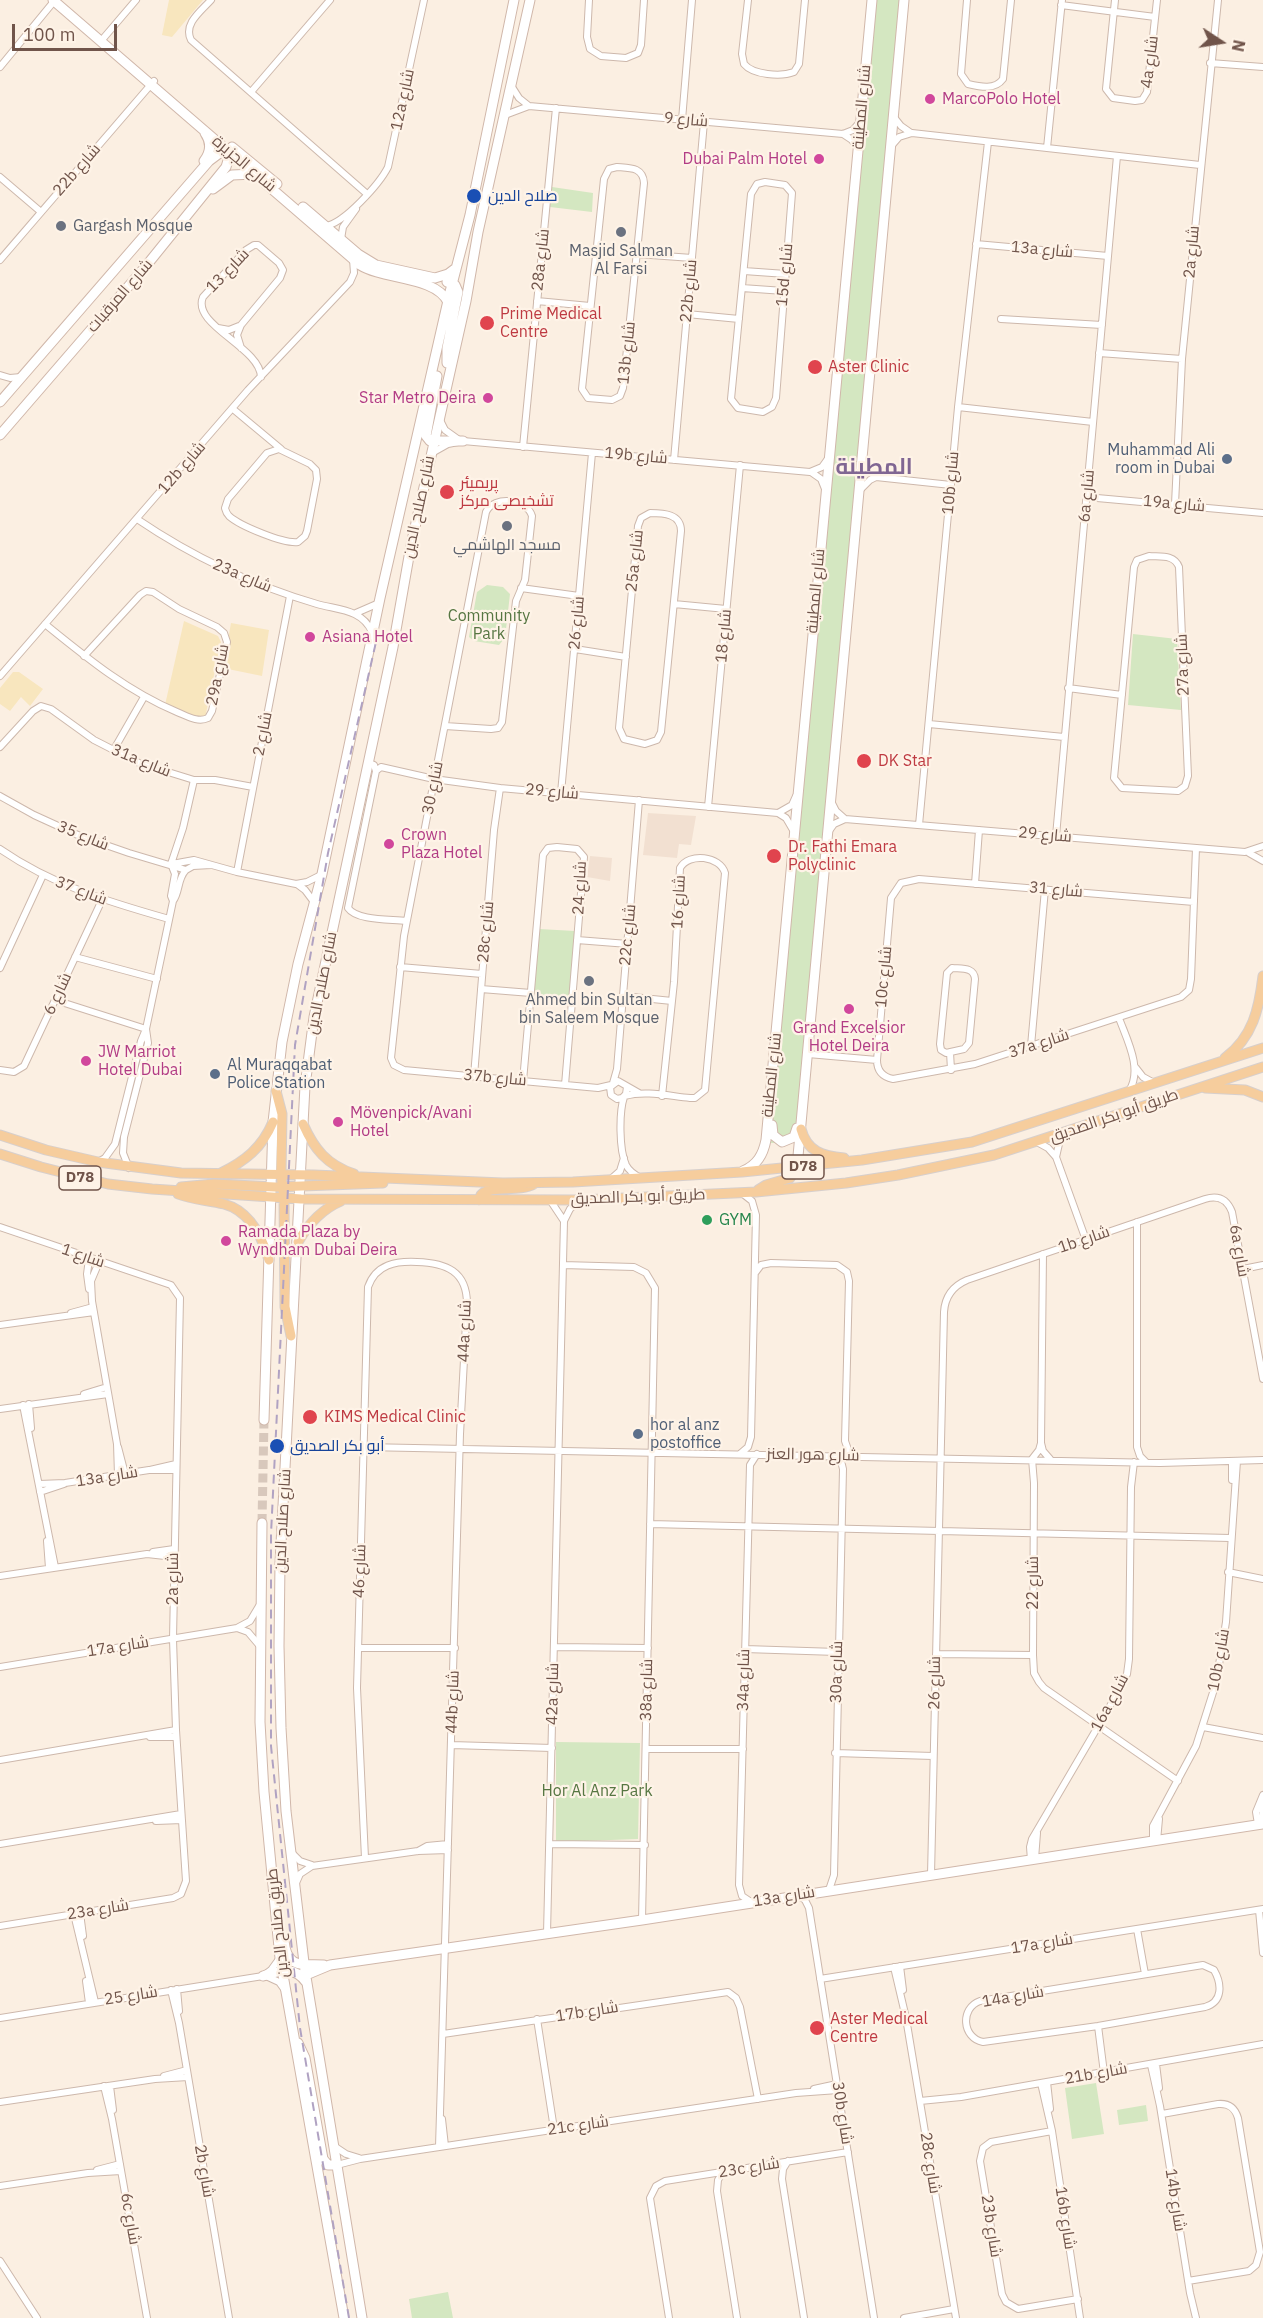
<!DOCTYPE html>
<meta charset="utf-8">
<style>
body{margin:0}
#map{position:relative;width:1263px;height:2318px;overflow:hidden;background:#fbefe2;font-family:"IBM Plex Sans",sans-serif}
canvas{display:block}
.north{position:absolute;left:1191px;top:12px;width:60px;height:60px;-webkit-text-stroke:4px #fef3e7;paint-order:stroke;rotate:102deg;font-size:16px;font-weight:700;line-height:24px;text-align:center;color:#70544a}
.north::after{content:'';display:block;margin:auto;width:21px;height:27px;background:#70544a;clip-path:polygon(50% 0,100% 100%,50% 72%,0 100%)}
.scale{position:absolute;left:12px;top:24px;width:105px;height:27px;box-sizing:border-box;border:3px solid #70544a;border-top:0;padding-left:8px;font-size:18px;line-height:21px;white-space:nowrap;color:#70544a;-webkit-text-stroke:4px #fef3e7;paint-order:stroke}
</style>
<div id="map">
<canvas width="1263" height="2318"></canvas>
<div class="north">N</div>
<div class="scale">100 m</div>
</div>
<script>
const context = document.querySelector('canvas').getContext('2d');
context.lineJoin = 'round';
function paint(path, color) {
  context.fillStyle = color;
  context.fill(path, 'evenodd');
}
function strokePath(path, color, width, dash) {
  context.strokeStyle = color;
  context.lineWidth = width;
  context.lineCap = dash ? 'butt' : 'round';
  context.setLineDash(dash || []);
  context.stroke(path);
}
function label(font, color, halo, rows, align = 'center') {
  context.font = font + ' "IBM Plex Sans",Cairo,sans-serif';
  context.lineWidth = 4.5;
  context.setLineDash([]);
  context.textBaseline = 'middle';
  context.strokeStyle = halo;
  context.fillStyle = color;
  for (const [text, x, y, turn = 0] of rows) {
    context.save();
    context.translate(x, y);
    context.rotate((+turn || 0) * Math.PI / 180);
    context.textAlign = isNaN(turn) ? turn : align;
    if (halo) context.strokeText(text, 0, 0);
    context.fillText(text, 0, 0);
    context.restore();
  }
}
const residential = new Path2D(`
 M648,813L696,816L691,845L679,844L677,858L643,855Z
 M590,856L612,858L610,881L587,877Z`);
const green = new Path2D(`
 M872,0H901L798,1143H770Z
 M552,187L593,193L592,212L550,207Z
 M487,585L503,587L510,594L505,638L499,645L474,641L469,637L477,592Z
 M1133,634L1177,639L1181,710L1128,705Z
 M539,929L575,931L569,1000L534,998Z
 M556,1742L640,1743L638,1839L556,1842Z
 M1096,2083L1104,2134L1072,2139L1065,2088Z
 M1146,2105L1148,2121L1119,2125L1117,2110Z
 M448,2292L453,2318H412L409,2299Z`);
const sand = new Path2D(`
 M169,0H203L172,37L162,35Z
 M184,621L218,636L221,642L205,718C193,728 176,711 165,705Z
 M231,623L269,630L262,676L223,668Z
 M13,672H19L43,689L30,706L21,697L10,711L0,704V688Z`);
const secondaryTunnel = new Path2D(`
 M262,1523L264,1420`);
const street = new Path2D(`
 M211,0C201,11 183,24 191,40L367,194
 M589,0L587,37L590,49L601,56L626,58L638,53L641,45L644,0
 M748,0L742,54L744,64C753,75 781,77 794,72L799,64L805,0
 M967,0L961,74L968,84C981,87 995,90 1003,79L1011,0
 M1115,0L1106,89L1113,98L1135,101L1142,100L1147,92L1157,0
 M1061,5L1155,17
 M101,41L136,0
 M1210,63L1263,67
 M0,67L55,0
 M512,87L519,98L529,106
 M251,92L330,0
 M505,115L529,106L843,134L853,130L860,122
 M893,116L901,126L911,133
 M682,120L692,0
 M843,134L852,140L857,148
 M892,145L899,137L912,133L1200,165
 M1047,148L1062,0
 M617,167C630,168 643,167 644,183L623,388L620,396L612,400L588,398L582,389L604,179L609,169Z
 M0,177L41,212
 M765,182L785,185L792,193L776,398L772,407L763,412L738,408L731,399L751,194L757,184Z
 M325,226C344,224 380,183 388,167L424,0
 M341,239L343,227L356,209
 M976,244L1108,256
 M637,254L692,258
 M0,260L154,81
 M744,271L786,274
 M742,288L784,291
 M537,301L590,306
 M687,314L739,319
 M1001,319L1102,325
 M218,328L229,330L239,326
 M241,348L237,335L241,325L280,278L283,270L279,263L258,245H254L246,250L203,297C191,325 260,347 261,377
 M1099,353L1182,359
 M0,375L10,378L21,377
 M958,407L1093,422
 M233,409L281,449
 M440,420L445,430L459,440
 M523,447L556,108
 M279,449L310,464L316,470L317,479L307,531L305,536L298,542C284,544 240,526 229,516C226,513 226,512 225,508L228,499L267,453Z
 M432,453L448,444L463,441L810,472L822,467L827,460
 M674,460L704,122
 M863,462L867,470L876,477L951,485
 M811,472L821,479L825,489
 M861,489L870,480L876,477
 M1086,497L1263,513
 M1175,504L1182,359L1218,0
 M650,513C664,513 681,514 681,531L661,732L657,740L645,744L624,739L619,728L638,526L641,518Z
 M137,519C193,557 252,585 317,604C338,610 362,609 372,632
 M1149,556C1160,557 1174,554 1179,567L1188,776L1185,786L1178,791L1122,788L1114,778L1134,567L1137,560Z
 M521,588L579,596
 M674,604L726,609
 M356,613L379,603
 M45,624C87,658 127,691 177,712C187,716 198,723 208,718L212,711L227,642L224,633L217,627L179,609L153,592L146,591L140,595L84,656
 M575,649L626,657
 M0,676L248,390L350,282L354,273L353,259
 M1068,688L1122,695
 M929,724L1064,737
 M445,726L491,729L498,728L502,722L516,601L525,580L532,516C527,499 494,495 486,512L404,936L391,1058L394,1065L404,1070L598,1088L611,1085
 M0,747L33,711L41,706L51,709L94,740L139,763L194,780H215L253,787
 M113,751L144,697
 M369,763L374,765L376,771L348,908C357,921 391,919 406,921
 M376,771L381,767L434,779L500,788L778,813L786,818L793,830
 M561,793L592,453
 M0,796L34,815L80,836L129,853L186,870L193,866L211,865
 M831,801L836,811L845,819
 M708,807L740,465
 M778,813L792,805L796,796
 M919,825L958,407L988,142
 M829,831L834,824L845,819L1245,852L1263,846
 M1056,836L1117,156
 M0,849C52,885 109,902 169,919
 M1249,853L1263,861
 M172,864L194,860L237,872L296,884L307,882L321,875
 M237,872L290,596
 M297,884L305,890L314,902
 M975,884L979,830
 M173,901L171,896L175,874L171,864L183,828L194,780
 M1194,902L919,879L901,883L891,898L877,1060C877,1071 883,1077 893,1079L975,1064L1181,997L1189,990L1191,979L1196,848
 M577,940L628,944
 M75,957L157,979
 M400,967L482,974
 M0,968L43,875
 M952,968C962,969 974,967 975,979L969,1043L964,1049L946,1053L941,1050L940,1044L947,973Z
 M481,989L531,993
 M623,996L672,1001
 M55,1000L146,1029
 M1119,1018C1127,1040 1143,1069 1129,1091
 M1031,1046L1045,889
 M950,1052L951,1070
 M808,1054L877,1060
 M1136,1068L1143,1077L1154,1083
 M0,1070L14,1072L24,1066L102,900
 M474,1076L494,830L500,788
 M523,1081L543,855L548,848L557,847L577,849L584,857L565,1085
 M613,1083L617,1069L639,800
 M627,1087L626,1094L622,1098L617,1099L611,1095L610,1087L618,1081L639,1093
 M625,1096C645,1090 669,1096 690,1098H695L705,1090L725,873C720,856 689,852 680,868L674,982L662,1096
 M624,1097C619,1112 619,1150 626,1165C629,1171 635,1175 641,1178
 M1037,1142L1048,1148L1056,1157L1086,1240
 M1056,1157L1061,1135
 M98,1162L105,1158L115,1144L141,1041L146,1029L173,901C180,892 177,879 186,870
 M129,1168L123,1153L124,1137L148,1043L146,1029
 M611,1179L620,1171L624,1158
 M550,1200L564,1221
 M1137,1222V1447L1140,1456L1146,1462
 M0,1227L171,1285L180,1298L173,1639L176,1730L186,1881L181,1894L173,1898L0,1926
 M1043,1254L1041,1443L1043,1451L1050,1459
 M99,1262L91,1281L92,1301L117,1444L118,1475
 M563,1265L634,1267L646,1273L655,1288L642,1920
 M1243,1269L1263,1265
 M755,1273L761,1265L771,1263L837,1265L847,1272L849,1281L845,1441L850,1455
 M89,1289L87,1274L89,1259
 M71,1313L93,1307
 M0,1325L94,1312
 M84,1394L107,1387
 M29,1404L31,1428
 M23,1405L55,1567
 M0,1409L108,1394
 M1041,1443L1039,1450L1032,1459L1034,1483L1033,1655L1034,1673L1039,1682L1044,1688L1178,1781
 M118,1447L125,1474
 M364,1447L1160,1463L1263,1460
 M741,1453L748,1447L751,1437L756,1215L752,1201L743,1194
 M1232,1461V1480
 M150,1470L176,1464
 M39,1484L65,1483L149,1470H175
 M40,1492L64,1484
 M650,1524L1230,1538
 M47,1541L49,1568
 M153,1552L174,1549
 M1228,1572L1263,1579
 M0,1576L147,1554L174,1557
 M237,1628L248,1632L259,1645
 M554,1647L648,1648
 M358,1648H455
 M745,1649L837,1652
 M936,1654L1033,1655
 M0,1667L237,1628L250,1621L259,1606
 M1203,1727L1263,1738
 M150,1737H176
 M451,1745L552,1748
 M646,1749H743
 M835,1753L933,1756
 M0,1760L176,1730
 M1262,1801L1263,1824
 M156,1821L182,1820
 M1258,1824L1256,1812L1263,1795
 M1153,1841V1826L1196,1746L1216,1683L1226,1622L1237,1461
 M1157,1841L1159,1819
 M0,1844L181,1814
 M550,1844L645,1845
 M418,1851L427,1846L448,1844
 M291,1852L300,1861L312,1865
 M365,1858L357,1688L368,1287C376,1264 396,1261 417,1262C446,1263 467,1271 467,1304L460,1434L439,2147
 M1035,1859L1037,1833
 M1031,1860L1030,1847L1032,1839L1120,1689L1127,1674L1129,1659L1131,1487L1134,1462
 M931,1875L944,1312C945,1296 953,1286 967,1280L1205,1199C1218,1195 1227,1199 1232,1212L1263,1379
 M296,1883L300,1874L312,1866L418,1851L448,1850
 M829,1890L834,1875L843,1469L841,1461L835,1455
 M799,1896L805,1900L809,1908L874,2318
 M751,1902L742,1896L739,1885L750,1465L757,1454
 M1259,1910L1263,1953
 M80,1913L83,1936
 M74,1914L95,2002
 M1137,1929L1145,1974
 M547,1933L564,1221L570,1209L580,1200
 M1203,1965L1214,1970C1222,1984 1223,2002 1205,2007L1098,2026L983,2042C962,2038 960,2008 980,2001Z
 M900,1966L903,1990
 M894,1967L906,2018L956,2318
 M266,1976L279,1982L284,1989
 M820,1979L1263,1909
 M86,1981L89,2003
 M177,1989L179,2011
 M171,1990L179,2023L229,2318
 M0,2018L263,1976L271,1970L279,1959
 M537,2019L554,2129
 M1098,2026L1104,2073
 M443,2034L728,1992L736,1998L740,2007L758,2099
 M1156,2064L1159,2088
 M1151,2065L1160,2106L1190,2293L1196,2318
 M164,2076L187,2070
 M1047,2082L1050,2109
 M1041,2083L1052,2131L1080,2318
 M104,2086L112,2119L147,2318
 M110,2086L113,2110
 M814,2089L837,2084
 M920,2101L961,2097L1263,2044
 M0,2102L155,2079L188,2077
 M1162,2114L1218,2104C1229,2103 1235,2108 1238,2118L1260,2252L1256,2265L1249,2271L1188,2281
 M442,2119L445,2146
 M1052,2131L991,2142L983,2148L980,2161L1002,2294L1006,2302L1018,2309L1078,2299
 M334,2146L346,2154L359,2158
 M788,2161L783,2169L782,2179L804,2318
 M337,2165L360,2159L796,2093L838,2090
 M97,2170L120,2164
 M723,2172L718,2180L717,2191L737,2318
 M0,2186L88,2173L121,2171
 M0,2261L37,2318
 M669,2318L650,2198L656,2186L665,2181L848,2152
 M904,2318L954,2309`);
const secondary = new Path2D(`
 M53,0L360,265C384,280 435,276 448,302
 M232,147L277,184
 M204,161C211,152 212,143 205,133
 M213,189L232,175L254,174
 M303,207L358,254L376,265L435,278L448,274L456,268
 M447,363V348L458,292L455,285L447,282
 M437,376L426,436L430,441H463
 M0,402L209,161L221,152H232
 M0,435L146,266L226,167L229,157L227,149
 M772,1125L773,1135L782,1142L794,1137L797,1128
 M797,1167L904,0
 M743,1171C757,1165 763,1155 766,1140L872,0
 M264,1420L273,1122L282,1042L298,964L322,874L380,598L450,292L470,215L514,0
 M262,1523L260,1722L264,1792L280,1958L344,2318
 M284,1941C287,1969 302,1964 324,1965
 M306,1975L330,1965L642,1920L1263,1824
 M263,1976C279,1971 294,1965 306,1982
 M298,2043L305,2058L323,2159L328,2165H337
 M362,2318L305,1971L286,1811L281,1728L279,1646L280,1563L305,1086L314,1017L393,647L411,545L466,301L478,232L530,0`);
const primary = new Path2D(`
 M1225,1058C1253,1037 1259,1009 1263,976
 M1205,1088L1245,1090L1263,1097
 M276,1091L282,1114L281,1174L284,1198L285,1307L291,1336
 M303,1124C314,1149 327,1165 354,1174
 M801,1129C807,1152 823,1156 844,1158
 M0,1135L46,1150L98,1162L181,1173L314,1175L503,1183L573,1182L742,1172L862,1160L972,1142L1263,1048
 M0,1154L41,1167L108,1184L152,1189L301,1199L581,1200L756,1192L846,1183L898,1175L994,1155L1263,1067
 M221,1173C245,1161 262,1148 273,1122
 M181,1187L214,1184L275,1187L383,1183
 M758,1190L766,1185L790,1178L797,1167
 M178,1194C193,1200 209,1200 224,1204C250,1211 262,1236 269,1260
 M479,1200L481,1195C491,1184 518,1193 534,1184
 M298,1242C309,1223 322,1209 341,1201`);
const rail = new Path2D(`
 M349,2318L300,2028L271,1746V1534L295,1045L328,853L376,642`);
const markers = [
 [930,99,6,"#d1479c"],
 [819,159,6,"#d1479c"],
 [474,196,8,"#1a4fb4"],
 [61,226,6,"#6b7280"],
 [621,232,6,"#6b7280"],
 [487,323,8,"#e0444e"],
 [815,367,8,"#e0444e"],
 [488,398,6,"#d1479c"],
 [1227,459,6,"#5c6f8a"],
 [447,492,8,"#e0444e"],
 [507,526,6,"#6b7280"],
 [310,637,6,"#d1479c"],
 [864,761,8,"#e0444e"],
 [389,844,6,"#d1479c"],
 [774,856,8,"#e0444e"],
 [589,981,6,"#6b7280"],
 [849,1009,6,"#d1479c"],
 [86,1061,6,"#d1479c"],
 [215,1074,6,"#5c6f8a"],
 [338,1122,6,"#d1479c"],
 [707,1220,6,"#2e9e5b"],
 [226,1241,6,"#d1479c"],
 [310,1417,8,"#e0444e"],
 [638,1434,6,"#5c6f8a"],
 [277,1446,8,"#1a4fb4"],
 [817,2028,8,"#e0444e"]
];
const shields = [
 [803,1167,42],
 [80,1178,42]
];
const shieldNames = [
 ["D78",803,1167],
 ["D78",80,1178]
];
const streetNames = [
 ["4a شارع",1150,62,-83],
 ["12a شارع",403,100,-78],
 ["شارع المطينة",862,107,-85],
 ["شارع 9",686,120,5],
 ["شارع الجزيرة",244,164,40],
 ["22b شارع",77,170,-49],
 ["13a شارع",1042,250,5],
 ["2a شارع",1192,252,-85],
 ["28a شارع",541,260,-84],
 ["شارع 13",228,271,-46],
 ["15d شارع",785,275,-85],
 ["22b شارع",689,291,-85],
 ["شارع المرقبات",120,296,-49],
 ["13b شارع",627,353,-84],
 ["19b شارع",636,456,5],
 ["12b شارع",182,468,-49],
 ["10b شارع",951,483,-85],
 ["6a شارع",1087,496,-85],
 ["19a شارع",1174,504,5],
 ["شارع صلاح الدين",419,507,-78],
 ["25a شارع",635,561,-84],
 ["23a شارع",242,576,23],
 ["شارع المطينة",816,591,-85],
 ["شارع 26",577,623,-85],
 ["شارع 18",724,636,-85],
 ["27a شارع",1183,665,-92],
 ["29a شارع",218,675,-79],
 ["شارع 2",263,734,-79],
 ["31a شارع",141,761,22],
 ["شارع 30",433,788,-79],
 ["شارع 29",552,792,5],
 ["شارع 29",1045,835,5],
 ["شارع 35",83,836,22],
 ["شارع 24",580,888,-87],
 ["شارع 31",1056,890,5],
 ["شارع 37",81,891,21],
 ["شارع 16",679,902,-87],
 ["28c شارع",486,932,-85],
 ["22c شارع",628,935,-85],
 ["10c شارع",884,977,-85],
 ["شارع صلاح الدين",322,983,-79],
 ["شارع 6",58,994,-65],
 ["37a شارع",1039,1044,-18],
 ["شارع المطينة",772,1075,-84],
 ["37b شارع",495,1078,5],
 ["طريق أبو بكر الصديق",1114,1116,-19],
 ["طريق أبو بكر الصديق",638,1197,-2],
 ["1b شارع",1084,1240,-19],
 ["6a شارع",1239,1251,80],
 ["شارع 1",83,1256,19],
 ["44a شارع",465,1331,-88],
 ["شارع هور العنز",813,1455,1],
 ["13a شارع",107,1477,-9],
 ["شارع صلاح الدين",283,1521,-87],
 ["شارع 46",360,1571,-88],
 ["2a شارع",173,1579,-90],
 ["شارع 22",1033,1583,-90],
 ["17a شارع",118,1647,-9],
 ["10b شارع",1219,1660,-80],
 ["30a شارع",837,1672,-89],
 ["34a شارع",744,1680,-89],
 ["شارع 26",935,1683,-89],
 ["38a شارع",647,1690,-89],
 ["42a شارع",553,1694,-89],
 ["44b شارع",453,1702,-88],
 ["16a شارع",1110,1703,-62],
 ["13a شارع",784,1897,-9],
 ["23a شارع",98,1910,-9],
 ["طريق صلاح الدين",278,1923,-96],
 ["17a شارع",1042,1944,-9],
 ["شارع 25",131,1996,-9],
 ["14a شارع",1013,1997,-10],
 ["17b شارع",587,2012,-9],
 ["21b شارع",1096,2074,-10],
 ["30b شارع",842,2113,81],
 ["21c شارع",578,2126,-8],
 ["28c شارع",930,2163,81],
 ["23c شارع",749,2168,-9],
 ["2b شارع",204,2171,80],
 ["14b شارع",1175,2200,81],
 ["16b شارع",1065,2218,81],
 ["6c شارع",130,2219,80],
 ["23b شارع",991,2226,81]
];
const hotelNames = [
 ["MarcoPolo Hotel",942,99],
 ["Dubai Palm Hotel",807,159,"right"],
 ["Star Metro Deira",476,398,"right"],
 ["Asiana Hotel",322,637],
 ["Crown",401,835],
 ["Plaza Hotel",401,853],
 ["Grand Excelsior",849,1028,"center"],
 ["Hotel Deira",849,1046,"center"],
 ["JW Marriot",98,1052],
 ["Hotel Dubai",98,1070],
 ["Mövenpick/Avani",350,1113],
 ["Hotel",350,1131],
 ["Ramada Plaza by",238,1232],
 ["Wyndham Dubai Deira",238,1250]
];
const transitNames = [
 ["صلاح الدين",488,196],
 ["أبو بكر الصديق",290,1446]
];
const worshipNames = [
 ["Gargash Mosque",73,226,"left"],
 ["Masjid Salman",621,251],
 ["Al Farsi",621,269],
 ["مسجد الهاشمي",507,545],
 ["Ahmed bin Sultan",589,1000],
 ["bin Saleem Mosque",589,1018]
];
const healthNames = [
 ["Prime Medical",500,314],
 ["Centre",500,332],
 ["Aster Clinic",828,367],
 ["پریمیئر",460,483],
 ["تشخیصی مرکز",460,501],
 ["DK Star",878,761],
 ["Dr. Fathi Emara",788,847],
 ["Polyclinic",788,865],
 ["KIMS Medical Clinic",324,1417],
 ["Aster Medical",830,2019],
 ["Centre",830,2037]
];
const serviceNames = [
 ["Muhammad Ali",1215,450,"right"],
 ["room in Dubai",1215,468,"right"],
 ["Al Muraqqabat",227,1065],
 ["Police Station",227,1083],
 ["hor al anz",650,1425],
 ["postoffice",650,1443]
];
const parkNames = [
 ["Community",489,616],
 ["Park",489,634],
 ["Hor Al Anz Park",597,1791]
];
const leisureNames = [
 ["GYM",719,1220]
];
const districtNames = [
 ["المطينة",874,468]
];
paint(residential, '#f2e0d1');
paint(green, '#d4e7c1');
paint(sand, '#f8e6be');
strokePath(secondaryTunnel, '#d8c8bc', 9, [9, 4.5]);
strokePath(street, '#cdb8ac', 8);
strokePath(secondary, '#d0b7aa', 11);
strokePath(primary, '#d7cfcc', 11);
strokePath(street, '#fff', 6);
strokePath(secondary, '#fff', 9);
strokePath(primary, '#f6cd9d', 9);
strokePath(rail, '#b0a2c2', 2, [9, 6]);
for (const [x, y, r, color] of markers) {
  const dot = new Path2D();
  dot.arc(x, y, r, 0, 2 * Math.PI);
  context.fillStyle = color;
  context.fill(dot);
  strokePath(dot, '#fef3e7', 2);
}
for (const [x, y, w] of shields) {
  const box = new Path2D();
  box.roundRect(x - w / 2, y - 12, w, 24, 4.5);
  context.fillStyle = '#fef3e7';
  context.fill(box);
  strokePath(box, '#70544a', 1.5);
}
label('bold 15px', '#70544a', null, shieldNames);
label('16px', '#70544a', '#fef3e7', streetNames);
label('16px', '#b23c85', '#fef3e7', hotelNames, 'left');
label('16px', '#164399', '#fef3e7', transitNames, 'left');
label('16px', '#5b616d', '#fef3e7', worshipNames);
label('16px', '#be3a42', '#fef3e7', healthNames, 'left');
label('16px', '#4e5e75', '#fef3e7', serviceNames, 'left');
label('16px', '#567642', '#fef3e7', parkNames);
label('16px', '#27864d', '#fef3e7', leisureNames, 'left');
label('bold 22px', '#806693', '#fef3e7', districtNames);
</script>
